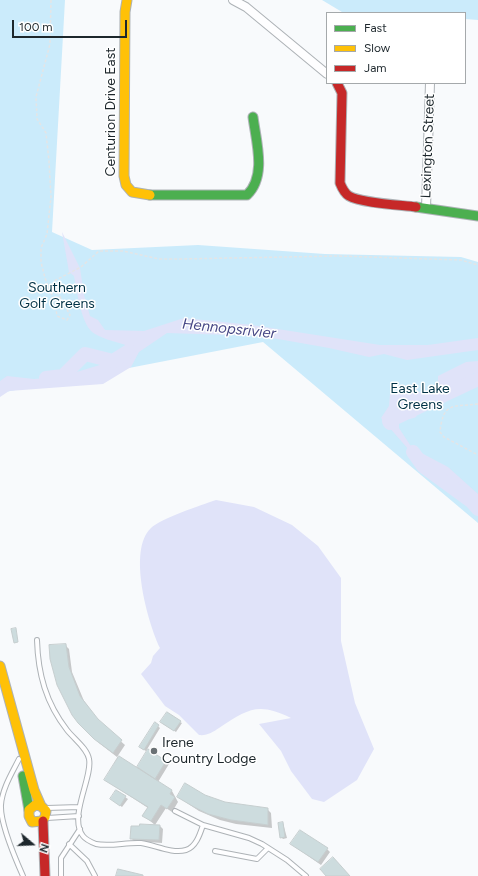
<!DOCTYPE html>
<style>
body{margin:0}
#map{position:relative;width:478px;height:876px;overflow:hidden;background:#f8fafc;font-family:Figtree,sans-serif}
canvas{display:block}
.legend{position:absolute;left:326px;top:12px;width:140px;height:72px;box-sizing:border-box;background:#fff;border:1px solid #a5a9ab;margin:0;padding:5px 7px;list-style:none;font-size:12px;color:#1d272c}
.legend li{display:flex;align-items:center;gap:8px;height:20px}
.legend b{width:20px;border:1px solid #a5a9ab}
.north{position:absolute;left:12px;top:824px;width:40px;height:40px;-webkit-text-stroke:3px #fff;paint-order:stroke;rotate:109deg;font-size:11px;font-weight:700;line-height:16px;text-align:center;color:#1d272c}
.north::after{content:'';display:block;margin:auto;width:14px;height:18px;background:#1d272c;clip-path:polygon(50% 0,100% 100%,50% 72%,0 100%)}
.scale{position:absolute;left:12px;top:20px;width:115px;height:18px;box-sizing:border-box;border:2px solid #1d272c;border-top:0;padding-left:5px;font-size:12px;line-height:14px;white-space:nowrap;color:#1d272c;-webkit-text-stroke:3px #fff;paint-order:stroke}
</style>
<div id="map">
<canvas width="478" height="876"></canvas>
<ul class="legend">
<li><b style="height:5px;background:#4caf50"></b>Fast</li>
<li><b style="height:5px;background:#ffc107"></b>Slow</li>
<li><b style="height:5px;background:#c62828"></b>Jam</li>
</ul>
<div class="north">N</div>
<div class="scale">100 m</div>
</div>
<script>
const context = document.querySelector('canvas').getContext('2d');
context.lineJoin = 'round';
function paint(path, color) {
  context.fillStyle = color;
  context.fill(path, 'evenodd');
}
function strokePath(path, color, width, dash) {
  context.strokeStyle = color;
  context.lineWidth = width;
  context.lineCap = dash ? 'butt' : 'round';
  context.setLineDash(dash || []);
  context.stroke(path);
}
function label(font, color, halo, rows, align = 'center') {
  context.font = font + ' Figtree,sans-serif';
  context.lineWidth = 3;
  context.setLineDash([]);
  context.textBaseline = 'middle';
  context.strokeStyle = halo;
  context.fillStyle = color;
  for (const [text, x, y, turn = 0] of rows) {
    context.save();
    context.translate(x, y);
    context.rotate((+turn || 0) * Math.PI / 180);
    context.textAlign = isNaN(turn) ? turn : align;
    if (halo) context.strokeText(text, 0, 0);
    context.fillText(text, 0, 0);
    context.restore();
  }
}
const green = new Path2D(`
 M0,0H65L52,232L92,250L198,245L325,254L461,257L478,262V523L263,342L0,393Z
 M322,0H478V20L465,19V13L342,12Z`);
const water = new Path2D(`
 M62,232L80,268L84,295L90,316L98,320L105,330L144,331L184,318L252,325L380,345H428L478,338V350L407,360L384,354L369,357L329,348L261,336L167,333L139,352L131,367L103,384L9,391L0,397V381L7,376L34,379L60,377L113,361L128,346C118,342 105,340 95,334C81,327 77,290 74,276L69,272Z
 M478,361V374L474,373C464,380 456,388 447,396C441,401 432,402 425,409L422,402L417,405H399L403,414L407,417L413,413L417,415L416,417C410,420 405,418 399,421V428L412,448L448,467L478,494V509L423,466L381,418L389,406L390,394L403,389L425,393L438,386V376L466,362Z
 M216,500L254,507L292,525L318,546L341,578V641L355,703L374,749L357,780L324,802L312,799L291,771L281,751L259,724L291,718C258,702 248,709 219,728C213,732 207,736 199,735L179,715L165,706L141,674L151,663L153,656L160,648C148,623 127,550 151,528C160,519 201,505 216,500Z`);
const shadow = new Path2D(`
 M65,645L69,649L72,672L84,701L100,723L125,745L117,757L99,743L73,715Z
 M180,722L182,723L176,732L163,724Z
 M155,724L160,728L146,751L142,749Z
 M149,751L169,764L158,782L172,791L178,802L172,812L166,808L155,825L144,816L148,808L105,780L118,757L144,774L138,767Z
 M116,791L128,799L122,807L111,799Z
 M178,797L211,799L232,805L267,809L271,813L272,828L236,824L220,820L199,811Z
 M283,823L287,838L283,839L281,837Z
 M160,826L163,829L162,843L134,841L131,838Z
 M295,847L327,849L330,852L321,865Z`);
const river = new Path2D(`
 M46,378L63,376L85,354L113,361L129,351
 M390,423L389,421L478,379
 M413,452L423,466L471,501L478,509`);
const building = new Path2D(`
 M16,628L18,642L14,643L11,629Z
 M66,644L69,667L80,696L98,719L122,740L113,753L94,739L78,723L72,715L57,685L50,659L49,645Z
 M167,712L181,721L174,731L160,722Z
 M155,722L159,725L144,750L139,747Z
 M148,749L166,761L155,779L137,767Z
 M119,756L172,790L170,794L175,797L167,809L161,805L151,821L142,816L148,807L104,780Z
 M185,783L205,795L225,802L268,808V825L231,820L208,814L194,807L177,797Z
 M116,790L126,796L120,806L110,799Z
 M283,822L285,837L280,838L278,823Z
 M140,824L160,825L159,840L130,839L131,826H139Z
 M300,830L328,848L318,862L290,844Z
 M333,857L350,876H326L320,869Z
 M118,869L143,875V876H116Z`);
const path = new Path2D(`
 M51,0L50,44L36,97L37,119L46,133L49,161L51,197L47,234L41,248V262L45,278L55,302L57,316L67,320L70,315L54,286V281L81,267L99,251H123L159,259H180L338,256L461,260L478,265
 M478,404C452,407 443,402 440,432L444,437L478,455`);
const lane = new Path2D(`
 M37,640C38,674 46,703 67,730C74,739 87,748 89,759C93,777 68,817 83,836C86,840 91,842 96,844C111,847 126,842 141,843C155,845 172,854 186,850C196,847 200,834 203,825
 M19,759C12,773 2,789 1,805C0,824 15,858 23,876
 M47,808L79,807
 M175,811L203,825L249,838L262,844L287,860L306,876
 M47,818L79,816
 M69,844L87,861L95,876
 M215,851L257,859L268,848
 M61,876V858L80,829`);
const street = new Path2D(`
 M233,0L246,7L327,74
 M426,208L430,83`);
const fast = new Path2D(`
 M150,195H247C267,176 256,141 253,117
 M416,207L478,216
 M23,776L29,810`);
const slow = new Path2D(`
 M127,0L125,12L124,176L126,185L132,192L150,195
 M0,666L34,790L41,806L46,811L45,817L42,821L32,822L29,816V810L35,805L41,806`);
const jam = new Path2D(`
 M337,83L342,93L340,183C342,188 344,193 349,196C361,203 400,205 416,207
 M43,821L45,876`);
const markers = [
 [154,751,4,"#6a7175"]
];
const streetNames = [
 ["Centurion Drive East",111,112,-90],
 ["Lexington Street",428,146,-88]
];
const parkNames = [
 ["Southern",57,288],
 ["Golf Greens",57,304],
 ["East Lake",420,389],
 ["Greens",420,405]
];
const poiNames = [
 ["Irene",162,743],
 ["Country Lodge",162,759]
];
const waterNames = [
 ["Hennopsrivier",229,329,6]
];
paint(green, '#cbebfb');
paint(water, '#e0e3f9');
paint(shadow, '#0003');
strokePath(river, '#e0e3f9', 14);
paint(building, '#cddcde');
strokePath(building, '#c6cecf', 1);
strokePath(lane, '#adb2b6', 6);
strokePath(street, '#adb2b6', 10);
strokePath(fast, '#adb2b6', 11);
strokePath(slow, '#adb2b6', 11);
strokePath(jam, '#adb2b6', 11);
strokePath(path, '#e4e5e6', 1.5, [3, 2]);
strokePath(lane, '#fefeff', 4);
strokePath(street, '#fefeff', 8);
strokePath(fast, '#4caf50', 9);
strokePath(slow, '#ffc107', 9);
strokePath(jam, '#c62828', 9);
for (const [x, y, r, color] of markers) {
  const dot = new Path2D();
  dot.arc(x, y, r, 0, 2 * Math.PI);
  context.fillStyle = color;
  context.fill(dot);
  strokePath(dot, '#fff', 1.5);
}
label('14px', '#1d272c', '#fff', streetNames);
label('14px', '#003145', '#fff', parkNames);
label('14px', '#1d272c', '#fff', poiNames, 'left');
label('italic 15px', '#474886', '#fff', waterNames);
</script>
